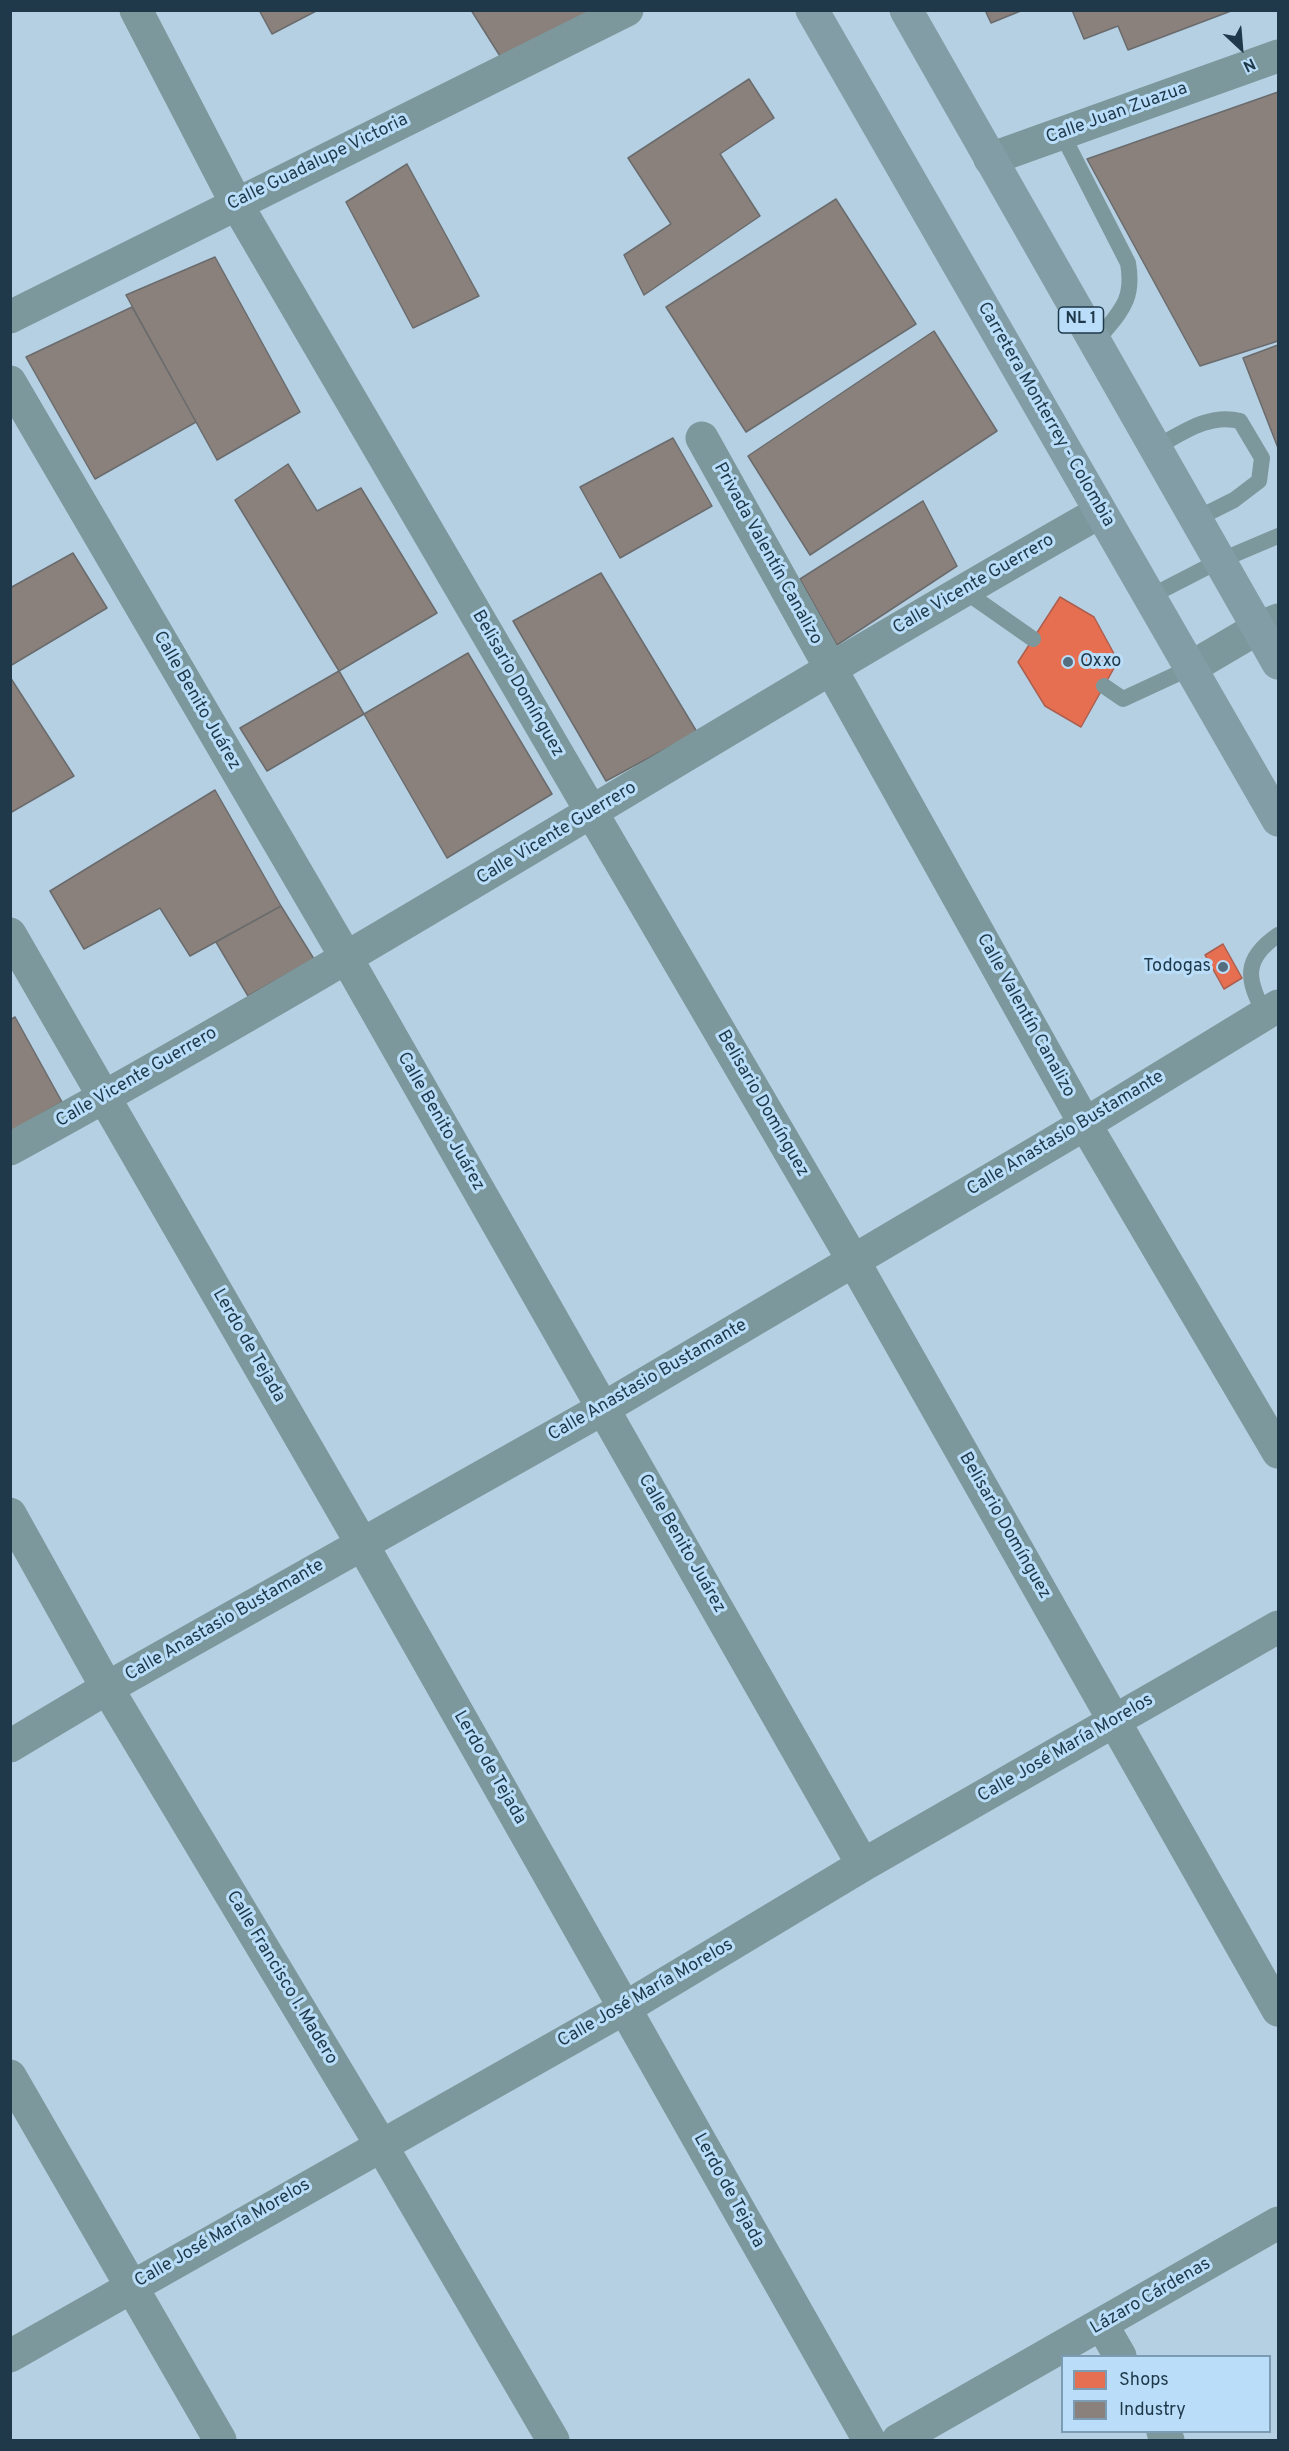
<!DOCTYPE html>
<meta charset="utf-8">
<style>
body{margin:0}
#map{position:relative;width:1289px;height:2451px;overflow:hidden;background:#b5d0e3;font-family:Overpass,sans-serif}
canvas{display:block}
.frame{position:absolute;inset:0;border:12px solid #1f394a;pointer-events:none}
.legend{position:absolute;left:1061px;top:2355px;width:210px;height:78px;box-sizing:border-box;background:#badef9;border:2px solid #7c9cb3;margin:0;padding:8px 10px;list-style:none;font-size:18px;color:#1f394a}
.legend li{display:flex;align-items:center;gap:12px;height:30px}
.legend b{width:30px;border:2px solid #7c9cb3}
.north{position:absolute;left:1211px;top:18px;width:60px;height:60px;-webkit-text-stroke:4px #badef9;paint-order:stroke;rotate:154deg;font-size:16px;font-weight:700;line-height:24px;text-align:center;color:#1f394a}
.north::after{content:'';display:block;margin:auto;width:21px;height:27px;background:#1f394a;clip-path:polygon(50% 0,100% 100%,50% 72%,0 100%)}
</style>
<div id="map">
<canvas width="1289" height="2451"></canvas>
<div class="frame"></div>
<ul class="legend">
<li><b style="height:16px;background:#e76f51"></b>Shops</li>
<li><b style="height:16px;background:#8a817c"></b>Industry</li>
</ul>
<div class="north">N</div>
</div>
<script>
const context = document.querySelector('canvas').getContext('2d');
context.lineJoin = 'round';
function paint(path, color) {
  context.fillStyle = color;
  context.fill(path, 'evenodd');
}
function strokePath(path, color, width, dash) {
  context.strokeStyle = color;
  context.lineWidth = width;
  context.lineCap = dash ? 'butt' : 'round';
  context.setLineDash(dash || []);
  context.stroke(path);
}
function label(font, color, halo, rows, align = 'center') {
  context.font = font + ' Overpass,sans-serif';
  context.lineWidth = 6;
  context.setLineDash([]);
  context.textBaseline = 'middle';
  context.strokeStyle = halo;
  context.fillStyle = color;
  for (const [text, x, y, turn = 0] of rows) {
    context.save();
    context.translate(x, y);
    context.rotate((+turn || 0) * Math.PI / 180);
    context.textAlign = isNaN(turn) ? turn : align;
    if (halo) context.strokeText(text, 0, 0);
    context.fillText(text, 0, 0);
    context.restore();
  }
}
const shops = new Path2D(`
 M1060,597L1094,617L1118,661L1081,727L1045,706L1018,662Z
 M1223,944L1242,978L1224,989L1205,955Z`);
const industry = new Path2D(`
 M259,10H318L272,34Z
 M471,10H594L500,56Z
 M985,10H1023L991,23Z
 M1072,10H1231V11L1128,50L1118,26L1084,39Z
 M749,79L774,118L720,154L760,216L644,295L624,255L671,224L628,158Z
 M1278,92V341L1200,366L1087,159Z
 M407,164L479,296L413,328L346,202Z
 M836,199L916,324L746,432L666,307Z
 M215,257L300,412L217,460L126,295Z
 M132,307L196,422L95,479L26,357Z
 M934,331L997,431L810,555L748,456Z
 M1278,345V448L1243,358Z
 M673,438L712,506L620,558L580,487Z
 M288,464L317,511L361,488L437,613L339,671L235,500Z
 M923,501L957,566L837,645L800,579Z
 M73,553L107,608L10,666V588Z
 M601,573L697,732L606,781L513,621Z
 M468,653L552,794L447,858L364,714Z
 M339,671L364,714L267,771L240,728Z
 M10,677L74,776L10,813Z
 M215,790L281,906L190,956L160,908L84,949L50,891Z
 M281,906L314,959L248,996L216,942Z
 M15,1017L62,1102L10,1132V1020Z`);
const lane = new Path2D(`
 M1062,134L1128,263C1135,303 1118,313 1095,343
 M1155,448C1182,433 1209,413 1240,421L1262,458L1259,481L1234,500L1196,519
 M963,590L1033,639
 M1149,597L1219,561L1278,536
 M1104,686L1123,699L1190,668
 M1265,1014C1246,979 1243,959 1278,935`);
const street = new Path2D(`
 M136,10L236,203L853,1260L1278,2010
 M990,159L1278,56
 M10,317L627,10
 M10,382L347,959L863,1865
 M702,438L1085,1124L1278,1452
 M1190,668L1258,628L1278,620
 M10,934L362,1544L869,2440
 M10,1149C380,947 734,720 1100,512
 M10,1514L107,1688L381,2145L553,2440
 M10,1746L107,1688L604,1408L1085,1124L1278,1006
 M10,2076L220,2440
 M1102,2325L1120,2356
 M10,2356L625,2008L863,1865L1278,1627
 M1163,2432L1168,2440
 M898,2440L1278,2223`);
const primary = new Path2D(`
 M812,10L1278,820
 M906,10L1278,663`);
const markers = [
 [1068,662,6,"#546e80"],
 [1223,967,6,"#546e80"]
];
const shields = [
 [1081,320,45]
];
const shieldNames = [
 ["NL 1",1081,320]
];
const streetNames = [
 ["Calle Juan Zuazua",1117,114,-20],
 ["Calle Guadalupe Victoria",318,163,-26],
 ["Carretera Monterrey - Colombia",1045,415,60],
 ["Privada Valentín Canalizo",767,554,61],
 ["Calle Vicente Guerrero",974,585,-30],
 ["Belisario Domínguez",517,684,60],
 ["Calle Benito Juárez",196,701,60],
 ["Calle Vicente Guerrero",557,834,-31],
 ["Calle Valentín Canalizo",1025,1016,61],
 ["Calle Vicente Guerrero",137,1078,-30],
 ["Belisario Domínguez",762,1104,60],
 ["Calle Benito Juárez",440,1122,60],
 ["Calle Anastasio Bustamante",1066,1134,-31],
 ["Lerdo de Tejada",248,1346,60],
 ["Calle Anastasio Bustamante",648,1381,-30],
 ["Belisario Domínguez",1004,1526,60],
 ["Calle Benito Juárez",681,1544,60],
 ["Calle Anastasio Bustamante",225,1621,-30],
 ["Calle José María Morelos",1066,1749,-30],
 ["Lerdo de Tejada",489,1768,60],
 ["Calle Francisco I. Madero",281,1978,59],
 ["Calle José María Morelos",646,1994,-30],
 ["Lerdo de Tejada",728,2191,61],
 ["Calle José María Morelos",223,2234,-30],
 ["Lázaro Cárdenas",1151,2297,-30]
];
const poiNames = [
 ["Oxxo",1080,662],
 ["Todogas",1211,967,"right"]
];
paint(shops, '#e76f51');
strokePath(shops, '#ab5f4f', 1.5);
paint(industry, '#8a817c');
strokePath(industry, '#6a6b6d', 1.5);
strokePath(lane, '#7c989c', 16);
strokePath(street, '#7c989c', 33);
strokePath(primary, '#829da5', 33);
for (const [x, y, r, color] of markers) {
  const dot = new Path2D();
  dot.arc(x, y, r, 0, 2 * Math.PI);
  context.fillStyle = color;
  context.fill(dot);
  strokePath(dot, '#badef9', 2);
}
for (const [x, y, w] of shields) {
  const box = new Path2D();
  box.roundRect(x - w / 2, y - 13, w, 26, 4.5);
  context.fillStyle = '#badef9';
  context.fill(box);
  strokePath(box, '#1f394a', 1.5);
}
label('bold 16px', '#1f394a', null, shieldNames);
label('18px', '#1f394a', '#badef9', streetNames);
label('18px', '#1f394a', '#badef9', poiNames, 'left');
</script>
